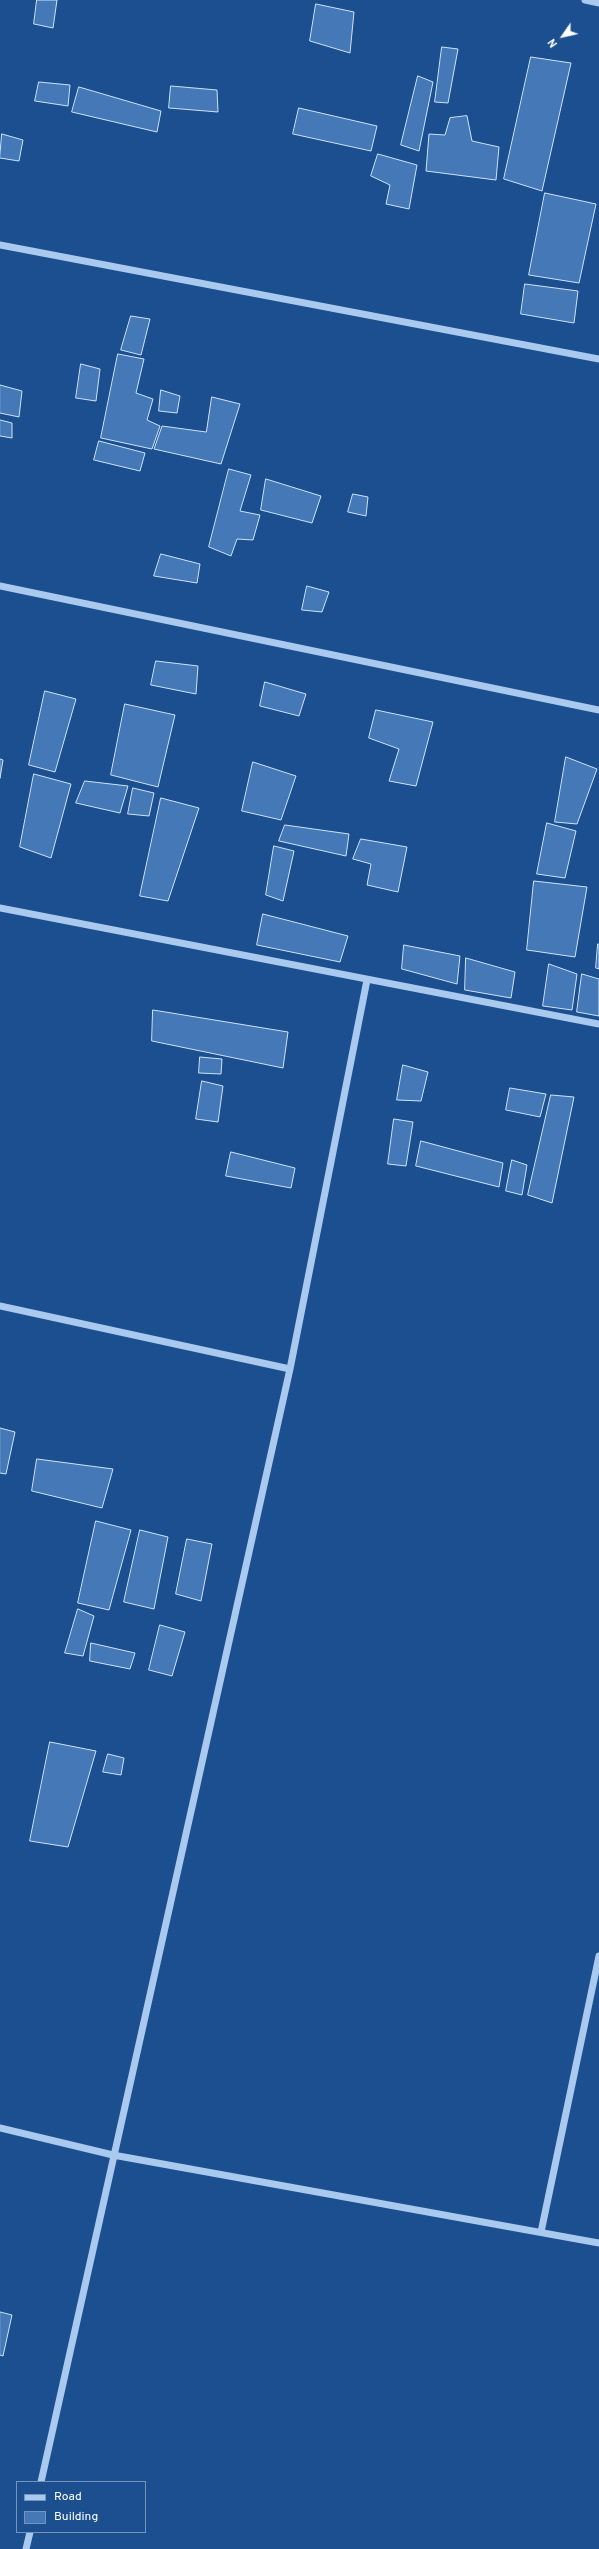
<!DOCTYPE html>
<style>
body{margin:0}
#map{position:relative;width:599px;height:2549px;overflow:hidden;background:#1b4f8f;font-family:Overpass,sans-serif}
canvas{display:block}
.legend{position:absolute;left:16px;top:2481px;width:130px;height:52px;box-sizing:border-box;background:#1b4f8f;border:1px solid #7695bc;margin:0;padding:5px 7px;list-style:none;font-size:12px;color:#fff}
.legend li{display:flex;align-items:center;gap:8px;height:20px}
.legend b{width:20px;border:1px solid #7695bc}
.north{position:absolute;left:543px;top:16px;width:40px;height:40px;-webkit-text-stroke:3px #1b4f8f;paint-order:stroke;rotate:236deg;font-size:11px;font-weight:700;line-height:16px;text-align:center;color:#fff}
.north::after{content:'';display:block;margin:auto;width:14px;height:18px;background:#fff;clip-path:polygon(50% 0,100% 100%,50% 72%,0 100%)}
</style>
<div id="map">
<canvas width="599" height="2549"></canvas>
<ul class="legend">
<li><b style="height:5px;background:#a9c9ee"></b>Road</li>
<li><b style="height:11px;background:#4478b7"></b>Building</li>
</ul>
<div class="north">N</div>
</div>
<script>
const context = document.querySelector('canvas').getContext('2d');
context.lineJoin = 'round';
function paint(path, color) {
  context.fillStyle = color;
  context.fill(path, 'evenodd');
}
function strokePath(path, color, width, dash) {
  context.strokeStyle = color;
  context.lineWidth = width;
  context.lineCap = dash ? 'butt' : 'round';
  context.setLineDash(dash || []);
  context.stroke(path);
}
const building = new Path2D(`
 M37,0H57L53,28L34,24Z
 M316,4L354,12L350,53L310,41Z
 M442,47L458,49L448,103L435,102Z
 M531,57L571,63L542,191L504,179Z
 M418,76L433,82L419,151L401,145Z
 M39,82L70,85L68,106L35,101Z
 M171,86L217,90L218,112L169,108Z
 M79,87L161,111L157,132L72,112Z
 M299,108L377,126L371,151L293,134Z
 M467,116L472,141L499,147L496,180L426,171L429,134L445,135L450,118Z
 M2,134L23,140L19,161L0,158Z
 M378,154L417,165L409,209L386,204L390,185L371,176Z
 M545,193L596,204L579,283L529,275Z
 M525,284L578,291L574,323L521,314Z
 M131,316L150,319L141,355L121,350Z
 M118,354L144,359L136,393L153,399L147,420L160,426L152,449L101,438Z
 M81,364L100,369L96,401L76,398Z
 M0,385L22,391L19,417L0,413Z
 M161,390L180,396L177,413L159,411Z
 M212,397L240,404L221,464L154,449L162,426L206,432Z
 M0,420L12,423V438L0,436Z
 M99,441L145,453L140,471L94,460Z
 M229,469L251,475L240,511L260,515L253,540L237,539L231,556L209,547Z
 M266,479L321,496L312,523L261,510Z
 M353,494L368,497L366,516L348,512Z
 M161,554L200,564L197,583L154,576Z
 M307,586L329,592L322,612L302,610Z
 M156,661L198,666L196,694L151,685Z
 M265,682L306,694L299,716L260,706Z
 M45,691L76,699L55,772L29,765Z
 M125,704L175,715L158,787L111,775Z
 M376,710L433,722L416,786L389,781L399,749L369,738Z
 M566,757L597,769L577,824L555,822Z
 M0,759L3,760L0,778Z
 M253,762L296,776L281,820L242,811Z
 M34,774L71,784L51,858L20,847Z
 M85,781L128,786L120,813L76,803Z
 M133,788L154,793L149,816L128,814Z
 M161,798L199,808L168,901L140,896Z
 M547,823L576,831L565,878L537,874Z
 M285,825L349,834L346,856L279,841Z
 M361,839L407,847L398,892L367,885L371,864L353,859Z
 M274,846L294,851L283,901L266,895Z
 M534,881L587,887L575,957L527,950Z
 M263,914L348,936L340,962L257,945Z
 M598,944H599V969L596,968Z
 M404,945L460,956L457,984L402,969Z
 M466,958L515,972L511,998L465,990Z
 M549,964L577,974L572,1010L543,1006Z
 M582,974L599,979V1016L577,1012Z
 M153,1010L288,1032L283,1068L152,1041Z
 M200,1057L222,1059L221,1074L199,1073Z
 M403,1065L428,1072L421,1101L397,1100Z
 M202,1081L223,1086L218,1122L196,1119Z
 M510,1088L546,1094L540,1117L506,1110Z
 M551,1095L574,1097L552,1203L528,1195Z
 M394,1119L413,1122L406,1166L388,1164Z
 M421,1141L503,1163L499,1187L416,1166Z
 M231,1152L295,1168L291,1188L226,1176Z
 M512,1160L527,1165L522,1195L506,1191Z
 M0,1428L15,1432L6,1474L0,1473Z
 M37,1459L113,1469L102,1508L32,1491Z
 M96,1521L131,1530L109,1610L78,1603Z
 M140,1530L168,1537L154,1609L124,1602Z
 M187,1539L212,1544L201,1601L176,1594Z
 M78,1609L94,1616L83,1656L65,1653Z
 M160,1625L185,1632L172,1676L149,1670Z
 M91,1643L135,1653L130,1669L90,1661Z
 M50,1742L96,1751L68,1847L30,1841Z
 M108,1754L124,1758L121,1775L103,1772Z
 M0,2312L12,2315L3,2356L0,2355Z`);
const minor = new Path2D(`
 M585,0L599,3
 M0,245L599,359
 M0,586L599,710
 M0,908L599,1024
 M0,1306L290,1369
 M0,2128L113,2155L599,2243
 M541,2232L599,1956
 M41,2482L290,1369L367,980
 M26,2549L30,2532`);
paint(building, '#4478b7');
strokePath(building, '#cfe3fa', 1);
strokePath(minor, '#a9c9ee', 7);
</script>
